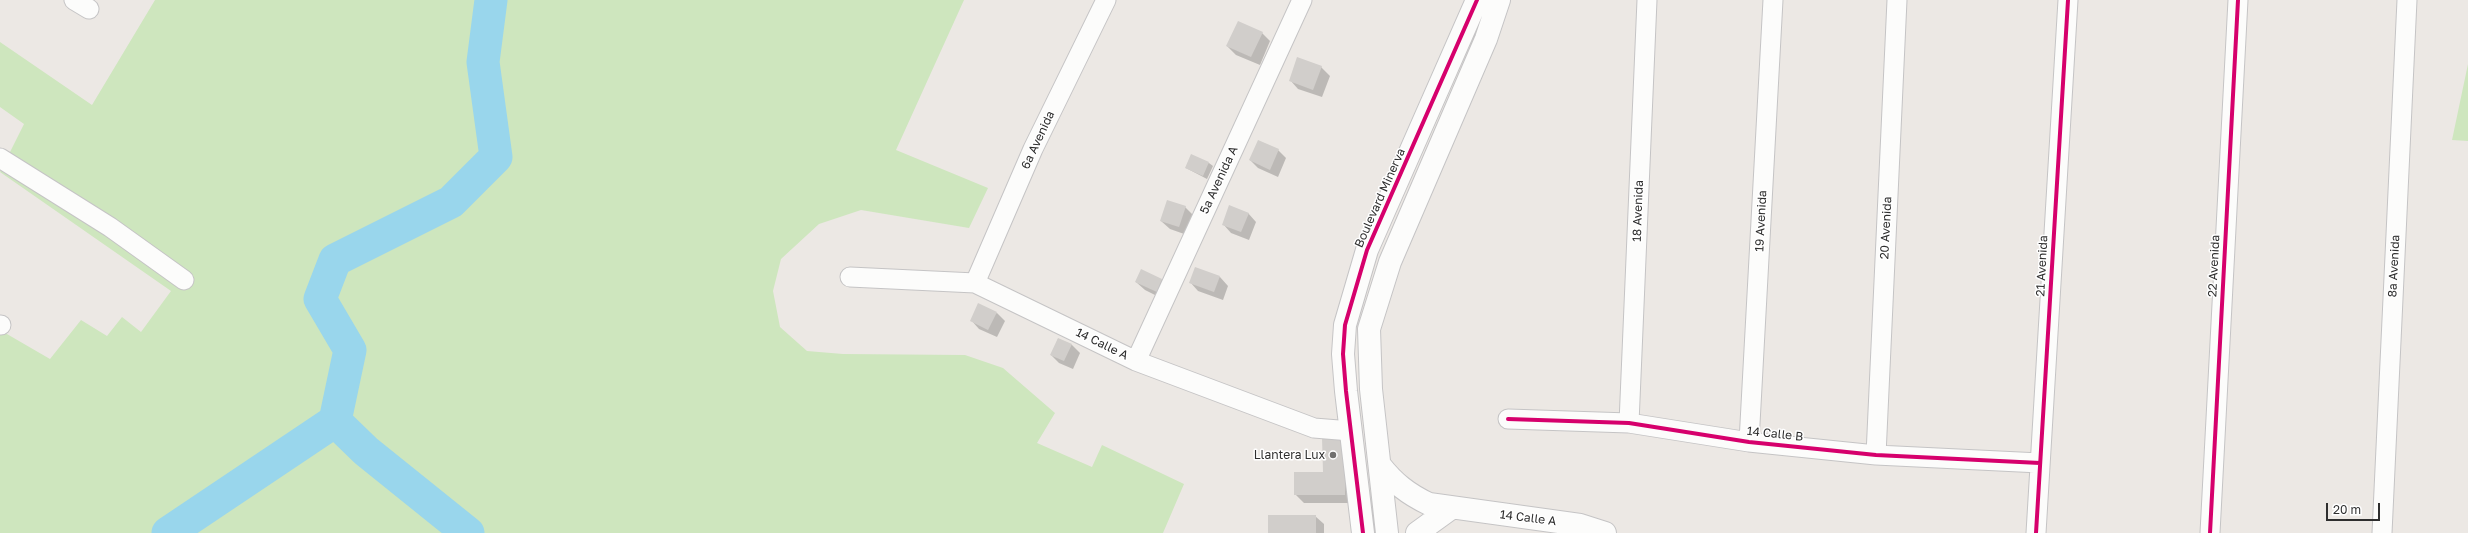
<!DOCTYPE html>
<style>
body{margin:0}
#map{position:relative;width:2468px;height:533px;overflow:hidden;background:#ece8e4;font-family:"Golos Text",sans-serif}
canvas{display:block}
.scale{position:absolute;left:2326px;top:503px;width:54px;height:18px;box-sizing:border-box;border:2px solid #2e2e2e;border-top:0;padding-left:5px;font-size:12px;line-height:14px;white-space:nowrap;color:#2e2e2e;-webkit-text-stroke:3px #fff;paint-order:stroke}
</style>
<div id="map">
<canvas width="2468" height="533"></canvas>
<div class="scale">20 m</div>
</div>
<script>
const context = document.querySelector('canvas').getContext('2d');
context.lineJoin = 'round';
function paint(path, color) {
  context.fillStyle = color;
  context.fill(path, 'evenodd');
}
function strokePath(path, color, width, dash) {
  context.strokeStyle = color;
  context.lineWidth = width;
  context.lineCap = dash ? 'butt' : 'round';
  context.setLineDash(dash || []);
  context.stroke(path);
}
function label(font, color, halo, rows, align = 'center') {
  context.font = font + ' "Golos Text",sans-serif';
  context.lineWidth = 3;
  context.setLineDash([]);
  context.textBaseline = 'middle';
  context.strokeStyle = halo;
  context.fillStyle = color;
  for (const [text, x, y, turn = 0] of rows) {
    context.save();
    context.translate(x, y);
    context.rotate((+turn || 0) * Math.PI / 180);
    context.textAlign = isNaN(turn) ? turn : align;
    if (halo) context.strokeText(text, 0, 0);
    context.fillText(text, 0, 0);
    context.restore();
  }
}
const green = new Path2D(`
 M155,0H964L896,150L988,188L969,228L861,210L819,224L781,259L773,291L780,327L807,351L843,354L965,355L1003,368L1055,413L1037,443L1092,467L1102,445L1184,484L1163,533H0V330L50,359L81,320L107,336L122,317L141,332L171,291L0,172L24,124L0,107V42L92,105Z
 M2468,64V141L2452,140Z`);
const shadow = new Path2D(`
 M1262,33L1270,41L1260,65L1236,55L1227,46Z
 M1321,67L1330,76L1322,97L1298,89L1290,80Z
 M1278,150L1286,158L1278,177L1258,168L1250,160Z
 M1209,163L1213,166L1207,179L1186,168Z
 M1185,207L1193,215L1187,235L1170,229L1161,221Z
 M1248,213L1256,222L1249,240L1231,233L1223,224Z
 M1142,271L1162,280L1170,288L1165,300L1145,290L1136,282Z
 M1220,277L1228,286L1223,300L1198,291L1190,282Z
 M997,313L1005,321L997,337L979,329L971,320Z
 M1058,339L1072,345L1080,353L1073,369L1059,363L1051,355Z
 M1344,439L1353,503H1304L1295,494L1324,473Z
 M1315,516L1324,524V533H1269Z`);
const river = new Path2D(`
 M168,533L335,421
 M468,533L366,451L335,421L350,350L320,299L335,260L451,202L496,157L483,62L491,0`);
const building = new Path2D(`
 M1238,21L1263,32L1251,57L1226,46Z
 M1297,57L1322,66L1313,90L1289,81Z
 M1258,140L1279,149L1270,170L1249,160Z
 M1191,154L1209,162L1203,176L1185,168Z
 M1167,200L1186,206L1179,227L1160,221Z
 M1229,205L1249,213L1241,232L1222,225Z
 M1195,267L1220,276L1214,292L1189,283Z
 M1141,269L1162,279L1157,292L1135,282Z
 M978,303L997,312L988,330L970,321Z
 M1058,338L1072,344L1064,361L1050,355Z
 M1322,438H1345V495H1294V472H1323Z
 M1268,515H1316V533H1268Z`);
const street = new Path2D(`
 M74,0L89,9
 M0,158L110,227L184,280
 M850,277L975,283L1136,361L1314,428L1351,431
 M975,283L1033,149L1106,0
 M0,325H1
 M1136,361L1302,0
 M1508,419L1629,423L1749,442L1876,455L2040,463
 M1629,423L1647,0
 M1749,442L1773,0
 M1876,455L1897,0
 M2036,533L2068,0
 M2210,533L2238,0
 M2382,533L2407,0`);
const secondary = new Path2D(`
 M1380,465C1394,483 1408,494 1429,504L1580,525L1605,533
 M1363,533L1346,391L1343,354L1345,325L1367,250L1477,0
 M1387,533L1371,389L1369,329L1390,262L1486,39L1499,0
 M1417,533L1450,509`);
const cycleway = new Path2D(`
 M1508,419L1629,423L1749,442L1876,455L2040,463
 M1363,533L1346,391L1343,354L1345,325L1367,250L1477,0
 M2036,533L2068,0
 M2210,533L2238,0`);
const markers = [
 [1333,455,4,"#706f6e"]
];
const streetNames = [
 ["6a Avenida",1038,140,-65],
 ["5a Avenida A",1219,180,-65],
 ["Boulevard Minerva",1380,198,-66],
 ["18 Avenida",1638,211,-88],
 ["19 Avenida",1761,221,-87],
 ["20 Avenida",1886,228,-87],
 ["21 Avenida",2042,266,-87],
 ["22 Avenida",2214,266,-87],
 ["8a Avenida",2394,266,-87],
 ["14 Calle A",1102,344,26],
 ["14 Calle B",1775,434,6],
 ["14 Calle A",1528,518,7]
];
const poiNames = [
 ["Llantera Lux",1325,455]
];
paint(green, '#cee6be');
paint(shadow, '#0003');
strokePath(river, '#99d6ec', 33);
paint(building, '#d1cecb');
strokePath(street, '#c5c4c5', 21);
strokePath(secondary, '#c5c4c5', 24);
strokePath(street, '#fcfcfb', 19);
strokePath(secondary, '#fcfcfb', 22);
strokePath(cycleway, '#d6006c', 4);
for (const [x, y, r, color] of markers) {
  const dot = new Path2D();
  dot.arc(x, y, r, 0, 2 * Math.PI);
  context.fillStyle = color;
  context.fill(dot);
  strokePath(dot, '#fff', 1.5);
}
label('12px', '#2e2e2e', '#fff', streetNames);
label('12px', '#2e2e2e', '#fff', poiNames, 'right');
</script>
